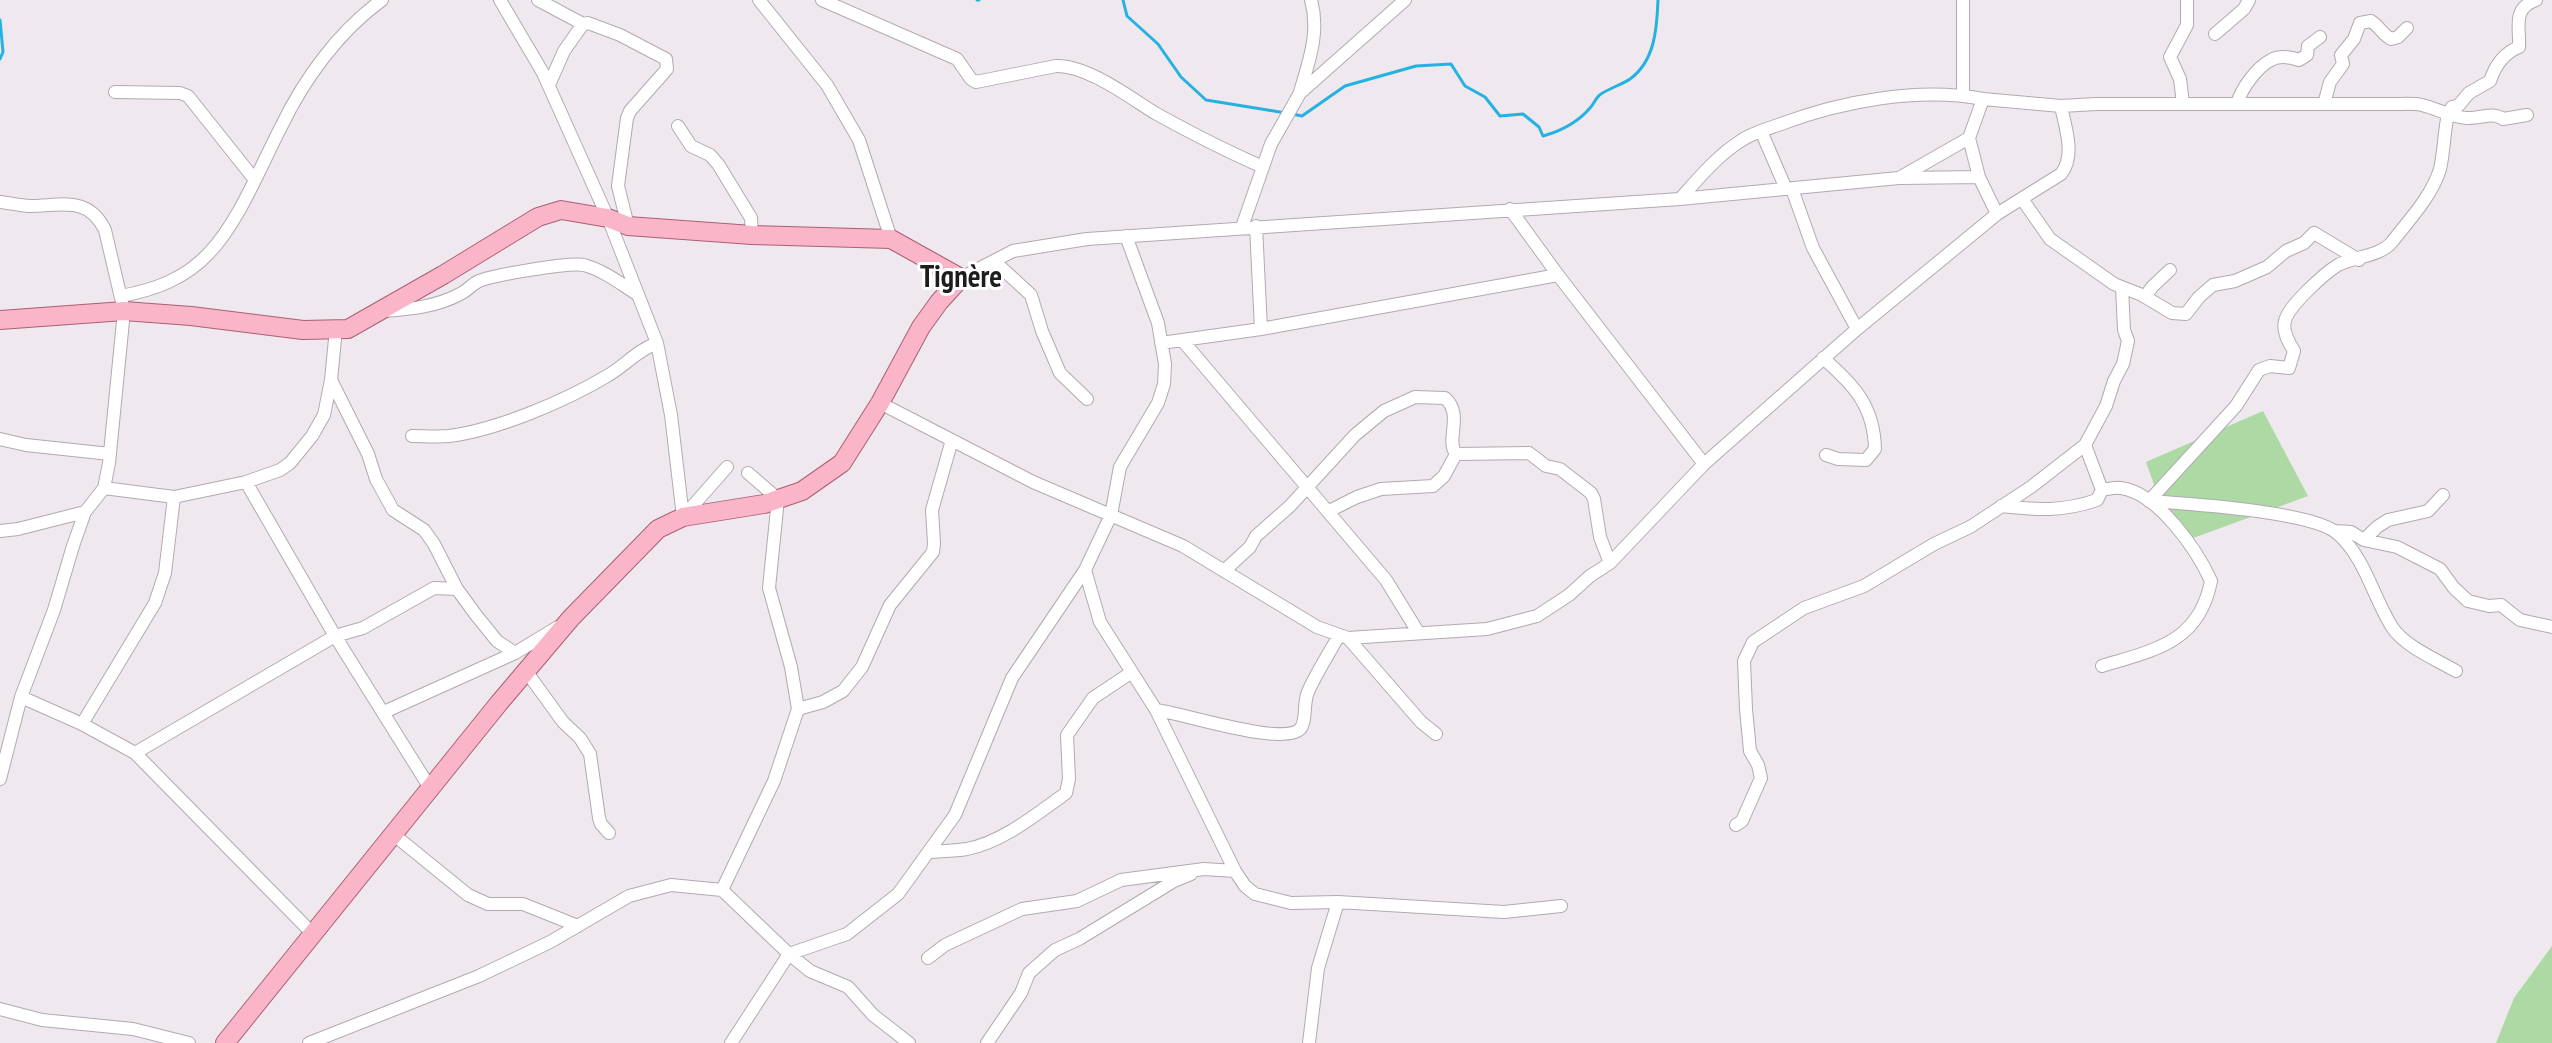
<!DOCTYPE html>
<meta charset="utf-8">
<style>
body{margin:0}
canvas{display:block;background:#efe8ef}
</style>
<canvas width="2552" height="1043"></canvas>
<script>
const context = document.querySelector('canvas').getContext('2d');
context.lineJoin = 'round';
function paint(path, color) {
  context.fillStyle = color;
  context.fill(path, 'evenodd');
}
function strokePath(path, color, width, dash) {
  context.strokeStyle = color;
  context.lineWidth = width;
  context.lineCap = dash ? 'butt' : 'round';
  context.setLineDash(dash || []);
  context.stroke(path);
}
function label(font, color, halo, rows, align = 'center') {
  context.font = font + ' "PT Sans Narrow",sans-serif';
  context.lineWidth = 6;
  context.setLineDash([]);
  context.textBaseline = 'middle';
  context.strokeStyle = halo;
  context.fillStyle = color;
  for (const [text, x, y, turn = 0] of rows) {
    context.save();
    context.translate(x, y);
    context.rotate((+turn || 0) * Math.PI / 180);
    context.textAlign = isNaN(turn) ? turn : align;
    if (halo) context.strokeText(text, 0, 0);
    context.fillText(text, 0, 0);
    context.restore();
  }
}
const green = new Path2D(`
 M2263,411L2308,496L2185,541L2169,527L2146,462Z
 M2552,946V1043H2496L2514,998Z`);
const stream = new Path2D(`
 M977,0H979
 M1123,0L1127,16L1158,44L1181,77L1206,100L1286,113
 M0,20L3,52L0,59
 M1292,114L1302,116L1345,86L1416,66L1451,64L1465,86L1485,97L1500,116L1523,114L1539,127L1543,136C1561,131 1578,122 1590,108C1594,104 1596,97 1601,94C1610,88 1621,85 1630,79C1655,61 1657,28 1658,0`);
const minor = new Path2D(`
 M500,0L543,73L608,218L657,343L671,415L683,517L727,467
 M538,0L583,24
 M759,0L827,85L859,140L891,239
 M822,0L957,59L971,79L976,82L1056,66C1087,65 1129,97 1155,113C1191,133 1226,151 1263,167
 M1963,0V95
 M2215,34L2244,9L2249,0
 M549,85L564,51L583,24L588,23L620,35L666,59L667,69L630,111L627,118L618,186L628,226
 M115,92L180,93L188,96L255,180
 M1300,92C1309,61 1320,32 1311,0
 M2183,104L2180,79L2170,57L2187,25V0
 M2237,104C2241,89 2257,67 2271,60C2280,55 2290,57 2299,60L2307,55L2308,46L2320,37
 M2324,104L2330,82L2343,64L2341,55L2354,39L2360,23L2371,21C2379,26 2382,34 2391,39L2398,37L2407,28
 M678,126L691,146L710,155L718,164L751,218L752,235
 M1761,131L1786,189
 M1969,138L1979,177L1997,214
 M1901,178L1979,177
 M1792,189L1813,248L1857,329
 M1680,199C1698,179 1716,157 1739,142C1751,133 1767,129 1781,124C1842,101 1919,87 1983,99
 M2022,199L2050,239L2114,284L2142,295L2172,313L2186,314L2199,297L2213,285L2235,281L2267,267L2286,251L2304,243L2314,233L2359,260
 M0,202C9,203 19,205 29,206C61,206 88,195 105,230L124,311L109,463L104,488L85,512L73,546L54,610L21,697L0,779
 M1510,209L1558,275L1704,464
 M1256,226L1261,329
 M1242,227L1271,144L1300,93L1405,0
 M994,261L1031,295L1042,331L1060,373L1087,399
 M961,278L1013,251L1087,239L1680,199L1899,178L1969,138L1983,99L2061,106L2097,104H2394C2403,104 2413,103 2422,105C2438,109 2451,117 2467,118C2480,119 2493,111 2503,119L2527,115
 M121,296C154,290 185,279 209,253C239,222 261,165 281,127C304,79 339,31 382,0
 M2145,297L2152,287L2170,270
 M384,311C410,309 436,307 460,294C467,291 472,284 479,281C494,275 569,262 584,265C603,270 621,284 637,294
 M1182,340L1386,580L1418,632
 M1161,343L1261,329L1558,275
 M1823,358C1854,385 1874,406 1875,449L1866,460L1838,459L1826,455
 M331,380L368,454L376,479L393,510L424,530L434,544L457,589L476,615L497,641L515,653
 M880,403L1033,482L1183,546L1317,627L1348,638L1487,629L1537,616L1569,595L1590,576L1610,563L1704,464L1857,329L1997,214L2061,174C2076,155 2065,127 2061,106
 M412,436C424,436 437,437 449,436C497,430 565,401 607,376C626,365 636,351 657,343
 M0,439L26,445L110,454
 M246,482L335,636L430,788
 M104,488L174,497L246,482L280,470L290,463L312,436L324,415L331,380L336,329
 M2102,490C2108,489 2115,487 2121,488C2158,493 2197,550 2211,581C2199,643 2154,650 2102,666
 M2149,501L2236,406L2259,370L2270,366L2289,368L2294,351C2289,343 2282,331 2285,321C2288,306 2325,273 2338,265C2353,257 2381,256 2392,242C2409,220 2432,196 2440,169C2444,152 2444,132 2448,114L2452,107L2458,106L2469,93L2490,81C2495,66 2504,53 2519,47C2520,26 2512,9 2536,0
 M2149,501C2188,504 2310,511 2337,533C2365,557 2373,597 2392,627C2404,646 2437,660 2456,671
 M2001,506C2037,510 2062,512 2097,500L2102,490L2085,445L2106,406L2114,381L2123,364L2128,341L2124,330L2122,287
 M1329,511L1357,497L1381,489L1433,486L1444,476L1456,454
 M0,531L18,529L85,512
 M2335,531L2351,532L2364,540L2397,547L2440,569L2454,588L2468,601L2489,606L2501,605L2520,620L2552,627
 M2364,540L2377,527L2388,520L2428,511L2443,495
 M1085,570L1100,622L1156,710L1235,871L1245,886L1255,894L1291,903L1338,902L1504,912L1561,906
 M1224,571L1250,547L1256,536L1290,506L1355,435L1384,411L1415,397L1445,398C1464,415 1445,439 1456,454L1529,453L1546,466L1560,469L1591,493L1594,499L1600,537L1610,563
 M1348,638L1421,722L1436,734
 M526,671L563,722L580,738L590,754L599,818L601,824L609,833
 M21,697L82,724L135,753L312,933
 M798,709L823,702L843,691L862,667L890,605L933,552L934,543L932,510L952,440
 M1156,710C1179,712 1286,748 1301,728C1307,719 1303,703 1308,692C1316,673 1329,654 1339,635
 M384,712L515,653L558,627
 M82,724L155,603L165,573L174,497
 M135,753L335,636L363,628L434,588L457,589
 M1736,825L1742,821L1761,778L1758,765L1750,751L1746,709L1744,661L1753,642L1804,608L1864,586L1934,544L1970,527L2031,487L2085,445
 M393,834L468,895L488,904H523L578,926
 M929,852C941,851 954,851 967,849C1002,842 1034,816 1062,796L1066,793L1069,779L1067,735L1093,698L1132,672
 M722,890L774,781L798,709L791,667L769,588L778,499L748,473
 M928,958L945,945L1022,909L1077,901L1121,880L1204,869L1235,871
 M0,1009L42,1020L133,1029L189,1043
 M309,1043L479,976L550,942L629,896L671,885L722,890L789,954L810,971L848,987L873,1015L909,1043
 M731,1043L789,954L847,934L898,894L955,815L1012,678L1085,570L1111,515L1120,467L1158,403L1164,384L1165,364L1158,323L1126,236
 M987,1043L1021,993L1029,973L1055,950L1079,939L1174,881L1191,874
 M1309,1043L1318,968L1338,902`);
const primary = new Path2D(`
 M0,320L124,311L191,316L303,330L348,329L443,275L538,217L561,210L608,218L628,226L752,235L891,239L961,278L939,302L921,327L880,403L842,463L802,491L764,504L683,517L658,529L571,618L499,703L225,1043`);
const townNames = [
 ["Tignère",961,278]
];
paint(green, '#acd9a4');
strokePath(stream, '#26b2e0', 3);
strokePath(minor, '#b1aab0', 14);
strokePath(primary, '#ab5f74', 20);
strokePath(minor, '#fff', 12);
strokePath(primary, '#fab5c8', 18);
label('bold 30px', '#1f1c1e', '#fff', townNames);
</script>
